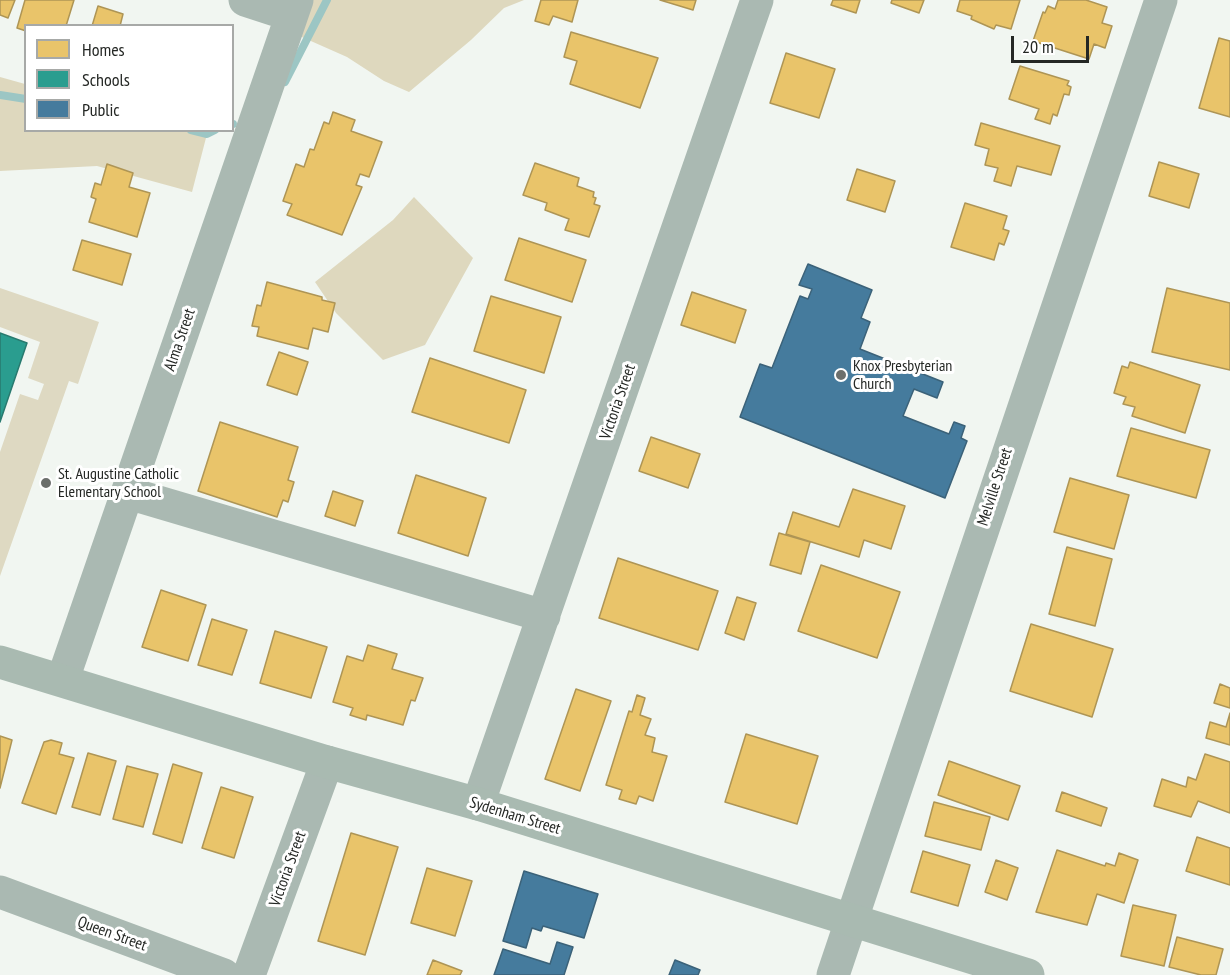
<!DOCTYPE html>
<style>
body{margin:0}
#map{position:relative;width:1230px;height:975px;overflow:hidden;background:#f1f6f1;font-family:"PT Sans Narrow",sans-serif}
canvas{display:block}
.legend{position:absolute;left:24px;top:24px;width:210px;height:108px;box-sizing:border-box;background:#fff;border:2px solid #a7a9a7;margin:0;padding:8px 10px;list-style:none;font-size:18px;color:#242724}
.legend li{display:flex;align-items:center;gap:12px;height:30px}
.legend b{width:30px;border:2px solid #a7a9a7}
.scale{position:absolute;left:1011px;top:36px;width:78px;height:27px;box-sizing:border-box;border:3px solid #242724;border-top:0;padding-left:8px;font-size:18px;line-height:21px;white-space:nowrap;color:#242724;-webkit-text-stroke:4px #fff;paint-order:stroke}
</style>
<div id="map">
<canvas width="1230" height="975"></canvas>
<ul class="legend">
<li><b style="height:16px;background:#e9c46a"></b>Homes</li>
<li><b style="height:16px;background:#2a9d8f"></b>Schools</li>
<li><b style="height:16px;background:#457b9d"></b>Public</li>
</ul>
<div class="scale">20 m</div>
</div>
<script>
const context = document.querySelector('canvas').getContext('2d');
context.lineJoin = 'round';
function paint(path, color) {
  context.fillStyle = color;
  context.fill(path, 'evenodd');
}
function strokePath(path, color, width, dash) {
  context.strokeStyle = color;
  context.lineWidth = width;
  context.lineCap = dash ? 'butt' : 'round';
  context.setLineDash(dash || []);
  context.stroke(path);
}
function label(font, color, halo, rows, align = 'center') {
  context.font = font + ' "PT Sans Narrow",sans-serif';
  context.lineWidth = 6;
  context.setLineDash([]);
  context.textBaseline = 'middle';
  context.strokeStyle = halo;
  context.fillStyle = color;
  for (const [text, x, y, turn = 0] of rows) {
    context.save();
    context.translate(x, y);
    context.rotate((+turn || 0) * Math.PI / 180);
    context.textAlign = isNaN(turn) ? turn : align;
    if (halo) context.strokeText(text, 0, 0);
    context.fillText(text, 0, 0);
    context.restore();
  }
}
const green = new Path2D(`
 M0,288L99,322L78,384L69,381L0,576V452L20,394L38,400L44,384L28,378L40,342L0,327Z`);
const forest = new Path2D(`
 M302,0H524L504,8L471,40L409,92L384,81L347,57L286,30Z
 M0,77L25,84L26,130H196L207,134L192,192L97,166L0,171Z
 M414,197L473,258L425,345L383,360L336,313L315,282L393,220Z`);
const homes = new Path2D(`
 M0,0H15L8,18L0,15Z
 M25,0H74L66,26H26V31L17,28Z
 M541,0H578L572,22L553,16L549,25L535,21Z
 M660,0H696L693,10Z
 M833,0H860L856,13L831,5Z
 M892,0H924L919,13L891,3Z
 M960,0H1020L1011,29L996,25L994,29L971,19L972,16L957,11Z
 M1058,0H1086L1107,7L1102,23L1112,26L1105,48L1094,44L1089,59L1033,41L1043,12L1045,13L1048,6L1055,9Z
 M98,6L123,14L120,26H92Z
 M571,32L658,58L640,108L570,84L577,61L564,57Z
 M1219,38L1230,41V117L1199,108Z
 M786,53L835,69L819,118L770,103Z
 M1020,66L1069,81L1067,85L1071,87L1069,95L1064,94L1057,116L1053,114L1050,124L1035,119L1039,109L1009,99Z
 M333,112L355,120L351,131L382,142L369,177L360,174L356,185L362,187L342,235L287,215L292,204L283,201L296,164L304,167L310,149L314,150L324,122L329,124Z
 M981,123L1060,146L1051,175L1017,166L1011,186L994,181L998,168L985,165L989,149L975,145Z
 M1159,162L1199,174L1189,208L1149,196Z
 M535,163L579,178L577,186L594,192L593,197L596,198L594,204L600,206L589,237L565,230L569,219L545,210L547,203L523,195Z
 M107,164L133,173L129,187L150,193L137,237L89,222L96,199L91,197L95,183L101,185Z
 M857,169L895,181L885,212L847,200Z
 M965,203L1007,216L1003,229L1009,231L1004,245L999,243L994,260L951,247Z
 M519,238L586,260L572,302L505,280Z
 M82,240L131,254L122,285L73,270Z
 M267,282L322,297V300L335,303L328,332L313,328L308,349L257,336L259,327L252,326L257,305L261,306Z
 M1167,288L1230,303V370L1152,352Z
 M692,292L746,310L735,343L681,325Z
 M491,296L561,317L544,373L474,351Z
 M279,352L308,362L297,395L267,385Z
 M430,358L526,390L509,443L412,412Z
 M1130,362L1200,385L1185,433L1132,416L1135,407L1123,404L1126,397L1114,393L1122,366L1128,368Z
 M220,422L298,447L288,480L294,482L288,502L283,500L277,517L198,491Z
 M1131,428L1210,450L1196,498L1117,476Z
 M651,437L700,454L688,488L639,471Z
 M416,475L486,498L468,556L398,533Z
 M1070,478L1129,495L1114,549L1054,532Z
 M853,489L905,506L891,549L864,540L859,557L786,534L793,512L839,527Z
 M333,491L363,501L355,526L325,516Z
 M779,533L810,542L801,574L770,565Z
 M1067,547L1112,559L1095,626L1049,614Z
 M618,558L718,591L698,650L599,618Z
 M821,565L900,592L877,658L798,631Z
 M161,590L206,605L188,661L142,647Z
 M737,597L756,603L744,640L725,633Z
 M212,619L247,630L232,675L198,665Z
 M1031,624L1113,649L1092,717L1010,691Z
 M275,631L327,647L311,698L260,683Z
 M368,645L397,654L392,669L423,678L415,701L411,700L403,725L367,715L366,720L350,715L353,708L333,702L347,656L363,661Z
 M1220,684L1230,688V708L1214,703Z
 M576,689L611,701L580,791L545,779Z
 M637,695L645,698L640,715L651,719L645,735L655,738L652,752L667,756L653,801L639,796L636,804L619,799L622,790L606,785L629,711L632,712Z
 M1230,713V745L1206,738L1210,722L1226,727Z
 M746,734L818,756L797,824L725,802Z
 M0,736L12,740L0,788Z
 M51,740L62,743L59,754L74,758L56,814L22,803L44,742Z
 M88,753L116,761L100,815L72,807Z
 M1205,754L1230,762V813L1198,801L1191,817L1154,806L1162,779L1186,787L1188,777L1196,780Z
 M949,761L1020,786L1008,820L938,795Z
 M173,764L202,773L182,843L153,834Z
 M127,766L158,774L143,827L113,819Z
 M221,787L253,797L234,858L202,848Z
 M1062,792L1107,808L1101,826L1056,811Z
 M934,802L990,817L981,850L925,836Z
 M351,833L398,847L365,955L318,941Z
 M1197,837L1230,848V885L1186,871Z
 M1057,850L1105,866L1106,863L1115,866L1119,853L1138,860L1124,903L1097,894L1087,925L1036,912Z
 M923,851L970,865L958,906L911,892Z
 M996,860L1018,868L1007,900L985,892Z
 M427,868L472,881L455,936L411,923Z
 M1133,905L1176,915L1164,966L1121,956Z
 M1177,937L1223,949L1216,975H1201L1169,967Z
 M433,960L462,971L460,975H427Z`);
const schools = new Path2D(`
 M0,333L27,343L0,422Z`);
const public = new Path2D(`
 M808,264L872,290L861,318L870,322L860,349L943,382L937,398L914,389L903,416L949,434L954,422L965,426L961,438L967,441L945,498L740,417L760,364L772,368L800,296L808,299L812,289L799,285Z
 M524,871L598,894L584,938L543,926L541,931L532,928L526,948L503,941Z
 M557,942L573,947L564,975H494L503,949L550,964Z
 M675,960L700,970L698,975H669Z`);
const stream = new Path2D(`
 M285,82L327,0
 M0,95L26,99
 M232,124H233
 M191,130L207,134L215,130`);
const minor = new Path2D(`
 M245,0L291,15
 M128,493L544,616
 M63,679L297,0
 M478,804L757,0
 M0,892L224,975
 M249,975L327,762
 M833,975L1161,0`);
const major = new Path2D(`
 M0,662L327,762L478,804L1028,975`);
const markers = [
 [841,375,6,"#6c6f6c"],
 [46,483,6,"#6c6f6c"]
];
const streetNames = [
 ["Alma Street",180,340,-71],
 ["Victoria Street",618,402,-71],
 ["Melville Street",995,487,-72],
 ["Sydenham Street",515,816,17],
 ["Victoria Street",288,869,-70],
 ["Queen Street",112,934,20]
];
const poiNames = [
 ["Knox Presbyterian",853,366],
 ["Church",853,384],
 ["St. Augustine Catholic",58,474],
 ["Elementary School",58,492]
];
paint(green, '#ded9c2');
paint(forest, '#ded8be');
paint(homes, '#e9c46a');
strokePath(homes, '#ae9555', 1.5);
paint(schools, '#2a9d8f');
strokePath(schools, '#287a6f', 1.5);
paint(public, '#457b9d');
strokePath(public, '#3b6279', 1.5);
strokePath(stream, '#9cc6c4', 8);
strokePath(minor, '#aab9b2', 33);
strokePath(major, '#a9bab1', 33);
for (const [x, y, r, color] of markers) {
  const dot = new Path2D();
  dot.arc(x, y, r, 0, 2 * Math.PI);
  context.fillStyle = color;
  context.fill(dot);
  strokePath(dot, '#fff', 2);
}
label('16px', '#242724', '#fff', streetNames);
label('16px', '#242724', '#fff', poiNames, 'left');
</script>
